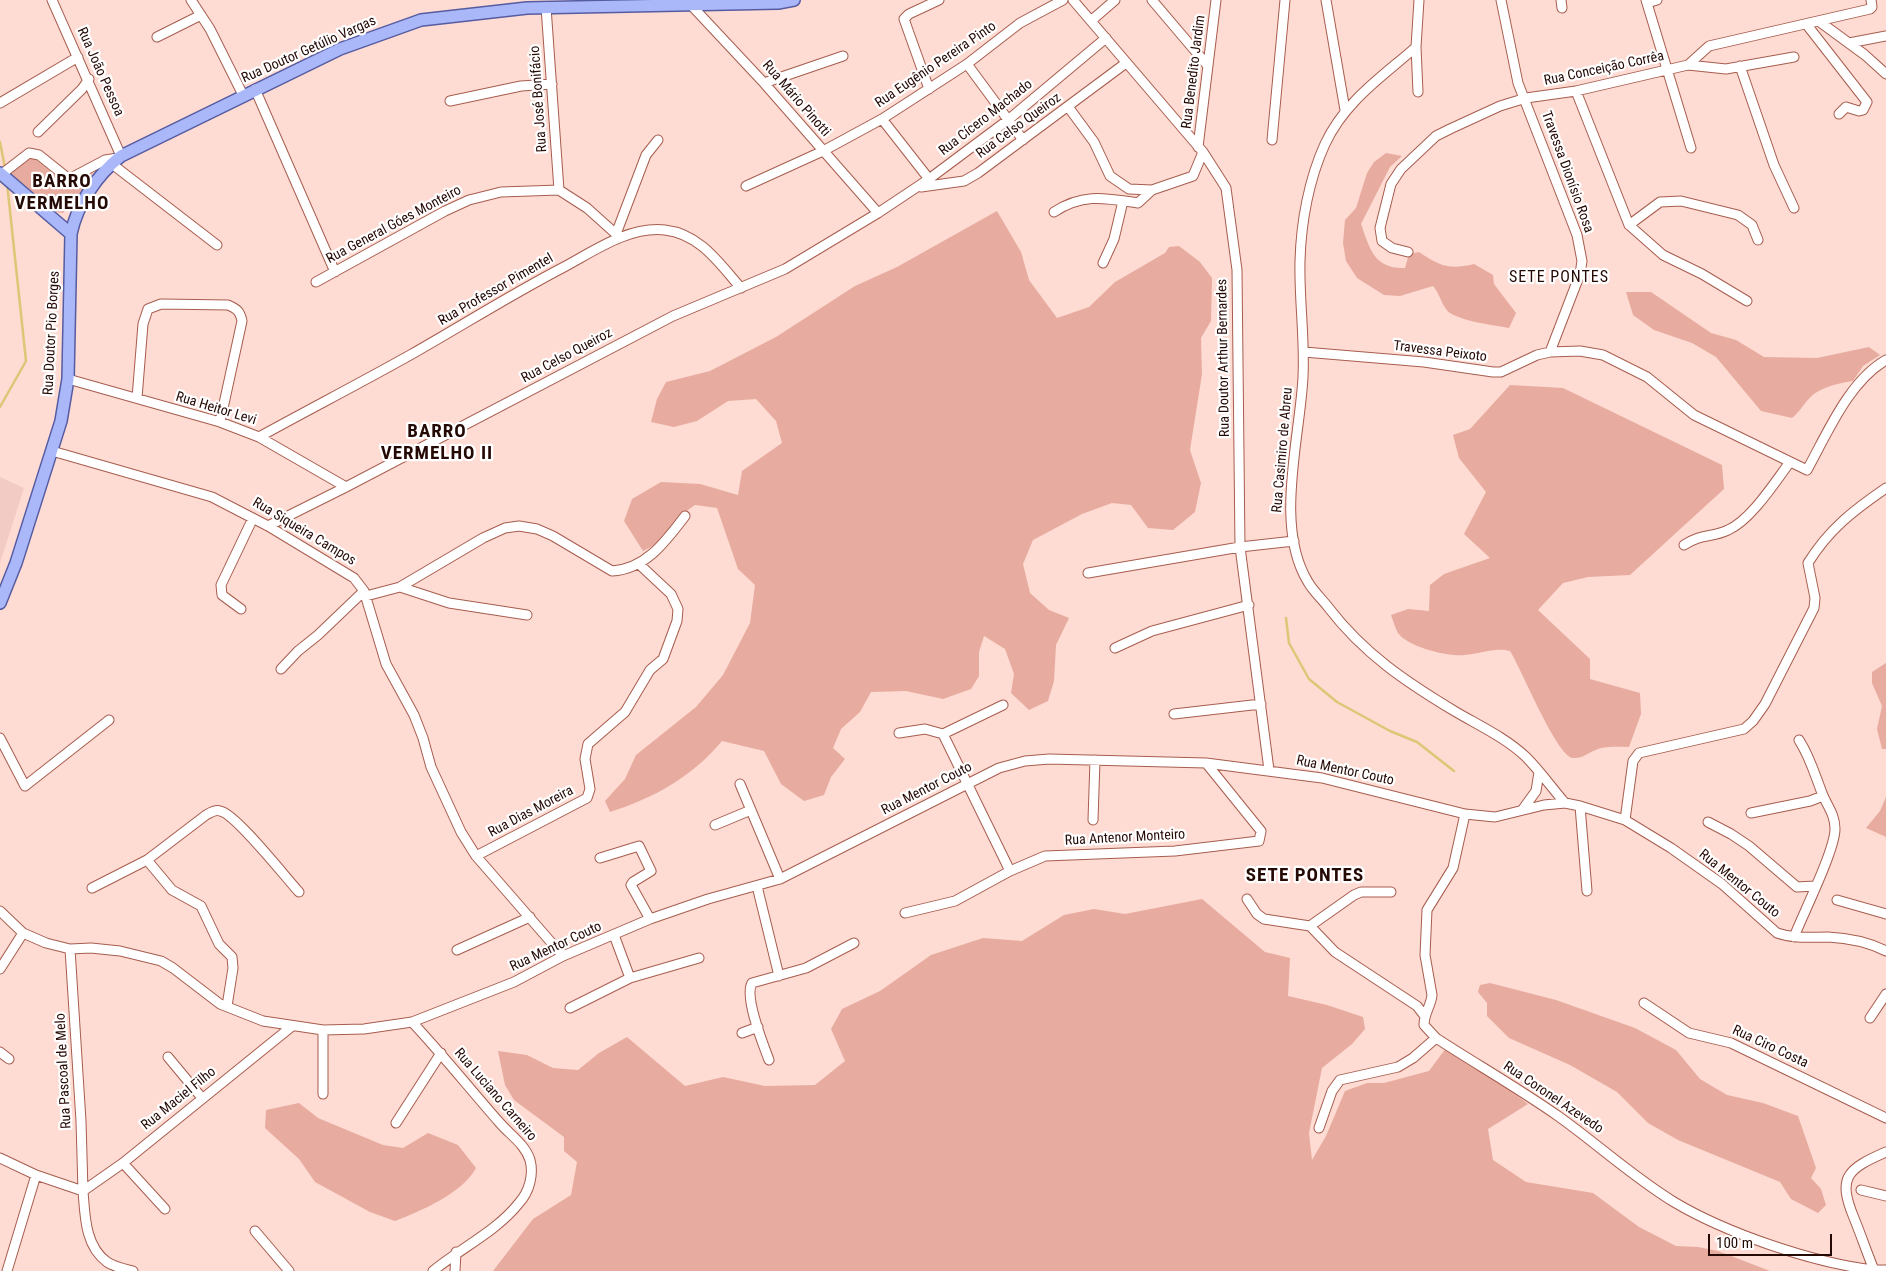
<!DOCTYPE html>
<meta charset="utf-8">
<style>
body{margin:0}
#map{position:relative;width:1886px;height:1271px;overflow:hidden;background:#fedbd3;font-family:"Roboto Condensed",sans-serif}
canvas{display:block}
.scale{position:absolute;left:1708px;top:1234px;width:124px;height:22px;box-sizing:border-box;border:2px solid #250905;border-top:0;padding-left:6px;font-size:15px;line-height:18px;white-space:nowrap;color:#250905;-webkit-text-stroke:4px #fff;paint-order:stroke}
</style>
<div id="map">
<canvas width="1886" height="1271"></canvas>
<div class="scale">100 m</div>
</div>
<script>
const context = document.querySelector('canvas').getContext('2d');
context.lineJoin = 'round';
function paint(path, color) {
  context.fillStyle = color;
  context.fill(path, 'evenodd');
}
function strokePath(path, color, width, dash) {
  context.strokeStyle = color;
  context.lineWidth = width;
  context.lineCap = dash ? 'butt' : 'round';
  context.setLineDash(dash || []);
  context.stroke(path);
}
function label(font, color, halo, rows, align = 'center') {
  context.font = font + ' "Roboto Condensed",sans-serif';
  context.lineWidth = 4.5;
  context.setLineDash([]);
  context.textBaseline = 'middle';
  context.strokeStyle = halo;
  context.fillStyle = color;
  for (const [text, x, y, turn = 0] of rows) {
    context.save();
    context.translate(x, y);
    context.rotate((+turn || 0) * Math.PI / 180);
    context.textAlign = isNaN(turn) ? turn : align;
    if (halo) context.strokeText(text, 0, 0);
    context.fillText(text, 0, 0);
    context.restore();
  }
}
const built = new Path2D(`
 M0,477L24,488L0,563Z`);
const green = new Path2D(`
 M1386,153L1402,156L1390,167L1361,224C1370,249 1374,269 1405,268L1409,254L1419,252C1440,266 1449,270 1474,264L1493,275L1494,284L1516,313L1509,328C1495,325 1454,321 1446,309C1441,302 1439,293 1433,286L1400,296L1384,295L1357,278L1346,261L1343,243L1345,220L1356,208L1367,173L1374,162Z
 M29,154L65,183L93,173L73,204L63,213C40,211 25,188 9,173Z
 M997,211L1021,252L1029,280L1057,318L1089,307L1115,282L1165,253L1169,247L1179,246L1200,262L1212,278L1211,321L1201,338L1202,374L1190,450L1201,483L1195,512L1173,530L1148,528L1131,505L1112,503L1082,514L1033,540L1023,564L1030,593L1049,610L1069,618L1056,645L1054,681L1048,701L1029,710L1011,693L1014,674L1005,649L984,636L979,652V676L971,689L943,699L906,691L871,692L860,712L841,729L833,748L845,759L831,777L824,795L804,801L781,784L764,751L722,741C692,777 654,798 610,812L605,801L625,779L636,755L696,707L723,675L750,623L755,585L738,569L717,508L695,505L688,510L663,541L643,551L624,521L632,499L661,482L700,484L738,495L742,471L782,443L776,421L756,399L728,401L697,421L674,427L651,422L657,399L666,382L710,371L776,337L855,286L897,267Z
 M1626,292H1651L1711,333L1736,340L1764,357L1817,358L1869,347L1880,355L1863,366L1853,381C1840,383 1825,386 1814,394C1805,401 1801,411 1792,418L1761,411L1716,357L1692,343L1654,330L1633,315Z
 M1510,385L1563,388L1722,465L1724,489L1630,575L1588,577L1563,583L1538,610L1590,659V679L1640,693L1641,714L1629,747C1619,747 1607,746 1598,749C1589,752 1583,759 1573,758C1557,757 1521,668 1510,651C1494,647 1481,654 1464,655C1448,657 1408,647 1398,633C1395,628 1393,620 1391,615L1408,609L1429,611L1430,585L1444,574L1490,558L1464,534L1486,492L1459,458L1453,435L1470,429Z
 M1886,663V749H1882L1877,729L1882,706L1872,683V672Z
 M1886,797V837L1866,828L1880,811Z
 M1202,899L1265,952L1290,958L1288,996L1327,1005L1363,1017L1365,1029L1352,1044L1322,1068L1309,1133L1312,1160L1326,1136L1345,1091L1367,1083H1384L1429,1071L1449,1044L1528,1104L1488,1129L1493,1160L1526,1182L1593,1193L1639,1227L1676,1246L1698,1247L1718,1251L1770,1271H493L533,1219L571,1195L577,1162L564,1151V1137L514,1100L505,1085L498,1051L527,1055L553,1068L578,1070L599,1053L627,1037L685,1086L723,1077L765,1086L815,1085L845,1061L831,1029L842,1009L880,991L931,955L983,938L1022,941L1064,915L1094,909L1125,914Z
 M1490,983L1556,1000L1635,1028L1676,1050L1700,1079L1727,1095L1763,1103L1798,1116L1816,1168L1811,1178L1821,1189L1826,1205L1818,1213L1791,1199L1780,1182L1678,1140L1648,1123L1617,1092L1570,1065L1509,1038L1487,1016V1003L1478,992L1480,985Z
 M299,1103L318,1118L383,1145L403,1148L428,1133L458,1145L476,1168C463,1193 421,1211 395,1221L370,1212L315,1182L299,1159L265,1128L266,1110Z`);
const stream = new Path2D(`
 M0,142L5,168
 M0,407L26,361L7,183
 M1286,618L1289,643L1309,679L1337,702L1390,731L1417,742L1454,771`);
const minor = new Path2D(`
 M52,0L121,156
 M191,0L210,29L243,95
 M1073,0L1203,152L1226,188L1237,270L1240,547L1269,770
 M1152,0L1208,66
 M1326,0L1345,110
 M1419,0L1416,47C1382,77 1345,101 1325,144C1309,179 1301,222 1300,261C1299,300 1305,338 1303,377C1300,438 1274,527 1308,582C1313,591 1322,599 1328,607C1364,654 1406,682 1456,712C1480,726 1506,738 1526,757C1540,771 1552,788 1565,803
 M1501,0L1518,83L1577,235L1582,261L1580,274L1550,352
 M1561,0L1562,8
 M1646,0L1691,148
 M1647,3L1657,0
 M691,5L764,83L878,213
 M546,7L559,190
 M1092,20L1115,0
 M1820,22L1865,55L1886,74
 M1807,25L1867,102L1863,110L1859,111L1846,107L1839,114
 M157,37L201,15
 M1849,43L1886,36
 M1416,47L1418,92
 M967,64L1023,140
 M1688,65L1726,69L1794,57
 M1740,66L1774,165L1794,208
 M764,83L843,56
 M255,89L335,272
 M929,89L904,19L909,14L939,0
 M1576,91L1629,225L1663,255L1702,274L1747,301
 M450,101L521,86L552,84
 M0,103L78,57
 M1069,108L1094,142L1110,176L1129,189L1152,190L1193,176L1203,152
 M882,119L929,179
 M38,132L82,89L89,79
 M1272,140L1285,0
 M1198,147L1216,0
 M112,164L217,245
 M2,174L29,153L39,155L69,179L105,160L118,158
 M746,186L823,151L882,119L967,64L1020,23L1063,0
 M921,187L964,181L978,173L1126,63
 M1054,212C1083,193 1105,198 1138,203L1152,190
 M1629,225L1660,202L1681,201L1738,215L1752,225L1758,240
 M616,234L646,155L658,140
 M1408,252L1392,248L1382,241L1380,228L1391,184L1401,169L1436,136L1450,129L1500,106L1526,98L1576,91L1688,65L1709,46L1870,9L1872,7L1871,0
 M1103,263L1114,239L1123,201
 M316,282L445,211L469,200L501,192L559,190L587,208L616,234L617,239
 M1304,352L1424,362L1493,372H1501L1537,355L1550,352L1580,351L1603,355L1647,377L1694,415L1807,470C1827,434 1849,381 1886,360
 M68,379L220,422L259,437L346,487
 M137,398L143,324L148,309L161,304L228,305C237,309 240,311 242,321L220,422
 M259,437C310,409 362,382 412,354C463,325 512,294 564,267C594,251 629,226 665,230C700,234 719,263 741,288
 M52,451L212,497L268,526L354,578L364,591L386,664L414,715L423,738L431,767L461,832L476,856L563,956
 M268,526L346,487L673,316L785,269L878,213L929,179L1008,120L1106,38
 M1684,545C1702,533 1712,538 1728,530C1751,520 1775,482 1790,462
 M1088,573L1240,547L1294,541
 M400,587L449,603L527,615
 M366,596L400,587L483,538L505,528L519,526L537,529L553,536L612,571C646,569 666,541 685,516
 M241,609L222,595L221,585L253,518
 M1115,648L1152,631L1249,605
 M281,669L298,651L318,635L364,591
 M1174,714L1261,704
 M899,733L925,729L943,734L1003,705
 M943,734L1010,871
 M0,738L25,786L109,720
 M740,784L780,879
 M1580,806L1587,891
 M1523,809L1536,791L1539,772
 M1751,813L1810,801L1823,796
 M1465,814L1453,868L1427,910L1425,955L1432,995C1431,1006 1424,1013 1424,1025L1436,1038C1476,1064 1518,1088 1558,1116C1596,1143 1633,1177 1674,1202C1726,1233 1813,1263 1874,1270C1867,1253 1861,1235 1854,1218C1837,1177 1847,1169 1886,1152
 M1093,820L1095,760
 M1625,820L1633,761L1639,753L1744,729L1753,721L1765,704L1814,608L1815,598L1808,563C1829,529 1854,510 1886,488
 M1708,822L1731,834L1749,846L1797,887L1814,886
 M715,825L751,810
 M476,856L587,798L590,789L585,759L588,744L625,712L650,670L663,659L677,621L678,609L671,594L640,565
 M600,858L639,846L651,871L633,882L631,885L650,919
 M147,860L172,890L201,906L219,944L232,957L233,968L227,1006
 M757,886L779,976
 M92,888L147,860L206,815C210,813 215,809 220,811C235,813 286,878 299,892
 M1247,899L1257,914L1264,919L1310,926L1335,952L1417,1006L1424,1015
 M1837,900L1886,914
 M0,911L23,933L46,943L70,949L91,948L120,951L161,961L173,968L220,1004L263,1021L323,1030L364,1029L412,1022L514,982L563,956L650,919L708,899L780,879L999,768L1025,761L1049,759L1206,763L1322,778L1465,814L1495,817L1544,805L1565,803L1580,806L1625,820L1671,848L1722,884L1777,933C1794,939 1811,937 1828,937C1849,938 1868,942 1886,951
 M905,913L955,901L1010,871L1045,856L1175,851L1259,841L1261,831L1206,763
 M1310,926L1354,895L1361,892H1391
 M614,935L630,978
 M1794,937C1803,914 1835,850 1835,829C1835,814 1827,806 1822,793C1815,775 1810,757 1799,740
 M70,949L81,1121L83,1191
 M457,950L530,917
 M0,969L23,933
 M1644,1003L1689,1033L1731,1043L1886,1118
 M570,1008L630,978L699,958
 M1870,1018L1886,994
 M412,1022C442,1054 470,1089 499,1122C510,1135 525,1144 530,1160C534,1175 529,1192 519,1203C497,1231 461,1248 433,1271
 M742,1033L758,1027
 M0,1052L9,1059
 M168,1057L202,1098
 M769,1060C763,1044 744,997 752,983L806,968L854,943
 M323,1094V1030
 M396,1123L441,1053
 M1319,1128L1332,1091L1340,1080L1398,1067L1413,1058L1436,1038
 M0,1158L36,1175L83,1191C85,1216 85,1246 107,1262C114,1267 125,1269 133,1271
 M123,1163L165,1209
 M1861,1190L1886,1196
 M83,1191L123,1163L291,1027
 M255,1231L289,1271
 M1874,1270H1886
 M7,1271L36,1175
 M455,1271L456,1252`);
const major = new Path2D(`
 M0,173L71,234
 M0,603L16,563L61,421L68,379L71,234C77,204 97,175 121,156L340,49L421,20L527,8L778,3L794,0`);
const streetNames = [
 ["Rua Doutor Getúlio Vargas",309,50,-24],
 ["Rua Eugênio Pereira Pinto",936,65,-34],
 ["Rua Conceição Corrêa",1604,69,-12],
 ["Rua João Pessoa",100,72,66],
 ["Rua Benedito Jardim",1194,72,-83],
 ["Rua José Bonifácio",539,99,-94],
 ["Rua Mário Pinotti",796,99,49],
 ["Rua Cícero Machado",986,118,-38],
 ["Rua Celso Queiroz",1019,126,-36],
 ["Travessa Dionísio Rosa",1567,172,70],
 ["Rua General Góes Monteiro",394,225,-28],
 ["Rua Professor Pimentel",496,290,-30],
 ["Rua Doutor Pio Borges",52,333,-87],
 ["Travessa Peixoto",1440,352,7],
 ["Rua Celso Queiroz",567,356,-28],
 ["Rua Doutor Arthur Bernardes",1224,358,-91],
 ["Rua Heitor Levi",216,409,17],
 ["Rua Casimiro de Abreu",1283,450,-85],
 ["Rua Siqueira Campos",304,532,31],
 ["Rua Mentor Couto",1345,771,12],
 ["Rua Mentor Couto",927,789,-27],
 ["Rua Dias Moreira",531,812,-28],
 ["Rua Antenor Monteiro",1125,838,-3],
 ["Rua Mentor Couto",1739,884,39],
 ["Rua Mentor Couto",556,947,-25],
 ["Rua Ciro Costa",1770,1047,25],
 ["Rua Pascoal de Melo",64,1071,-93],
 ["Rua Luciano Carneiro",495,1095,49],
 ["Rua Coronel Azevedo",1553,1098,34],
 ["Rua Maciel Filho",179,1099,-39]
];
const quarterNames = [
 ["SETE PONTES",1559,278]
];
const districtNames = [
 ["BARRO",62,182],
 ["VERMELHO",62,204],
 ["BARRO",437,432],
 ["VERMELHO II",437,454],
 ["SETE PONTES",1305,876]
];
paint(built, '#f2ccc4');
paint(green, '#e7ac9f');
strokePath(stream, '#dfc677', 2.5);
strokePath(minor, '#a75d4e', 11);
strokePath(major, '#565ca1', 14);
strokePath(minor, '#fff', 9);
strokePath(major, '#aab8f9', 11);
label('14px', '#250905', '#fff', streetNames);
context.letterSpacing = '1px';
label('16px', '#250905', '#fff', quarterNames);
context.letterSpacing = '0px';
context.letterSpacing = '1px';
label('bold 19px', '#250905', '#fff', districtNames);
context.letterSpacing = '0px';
</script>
